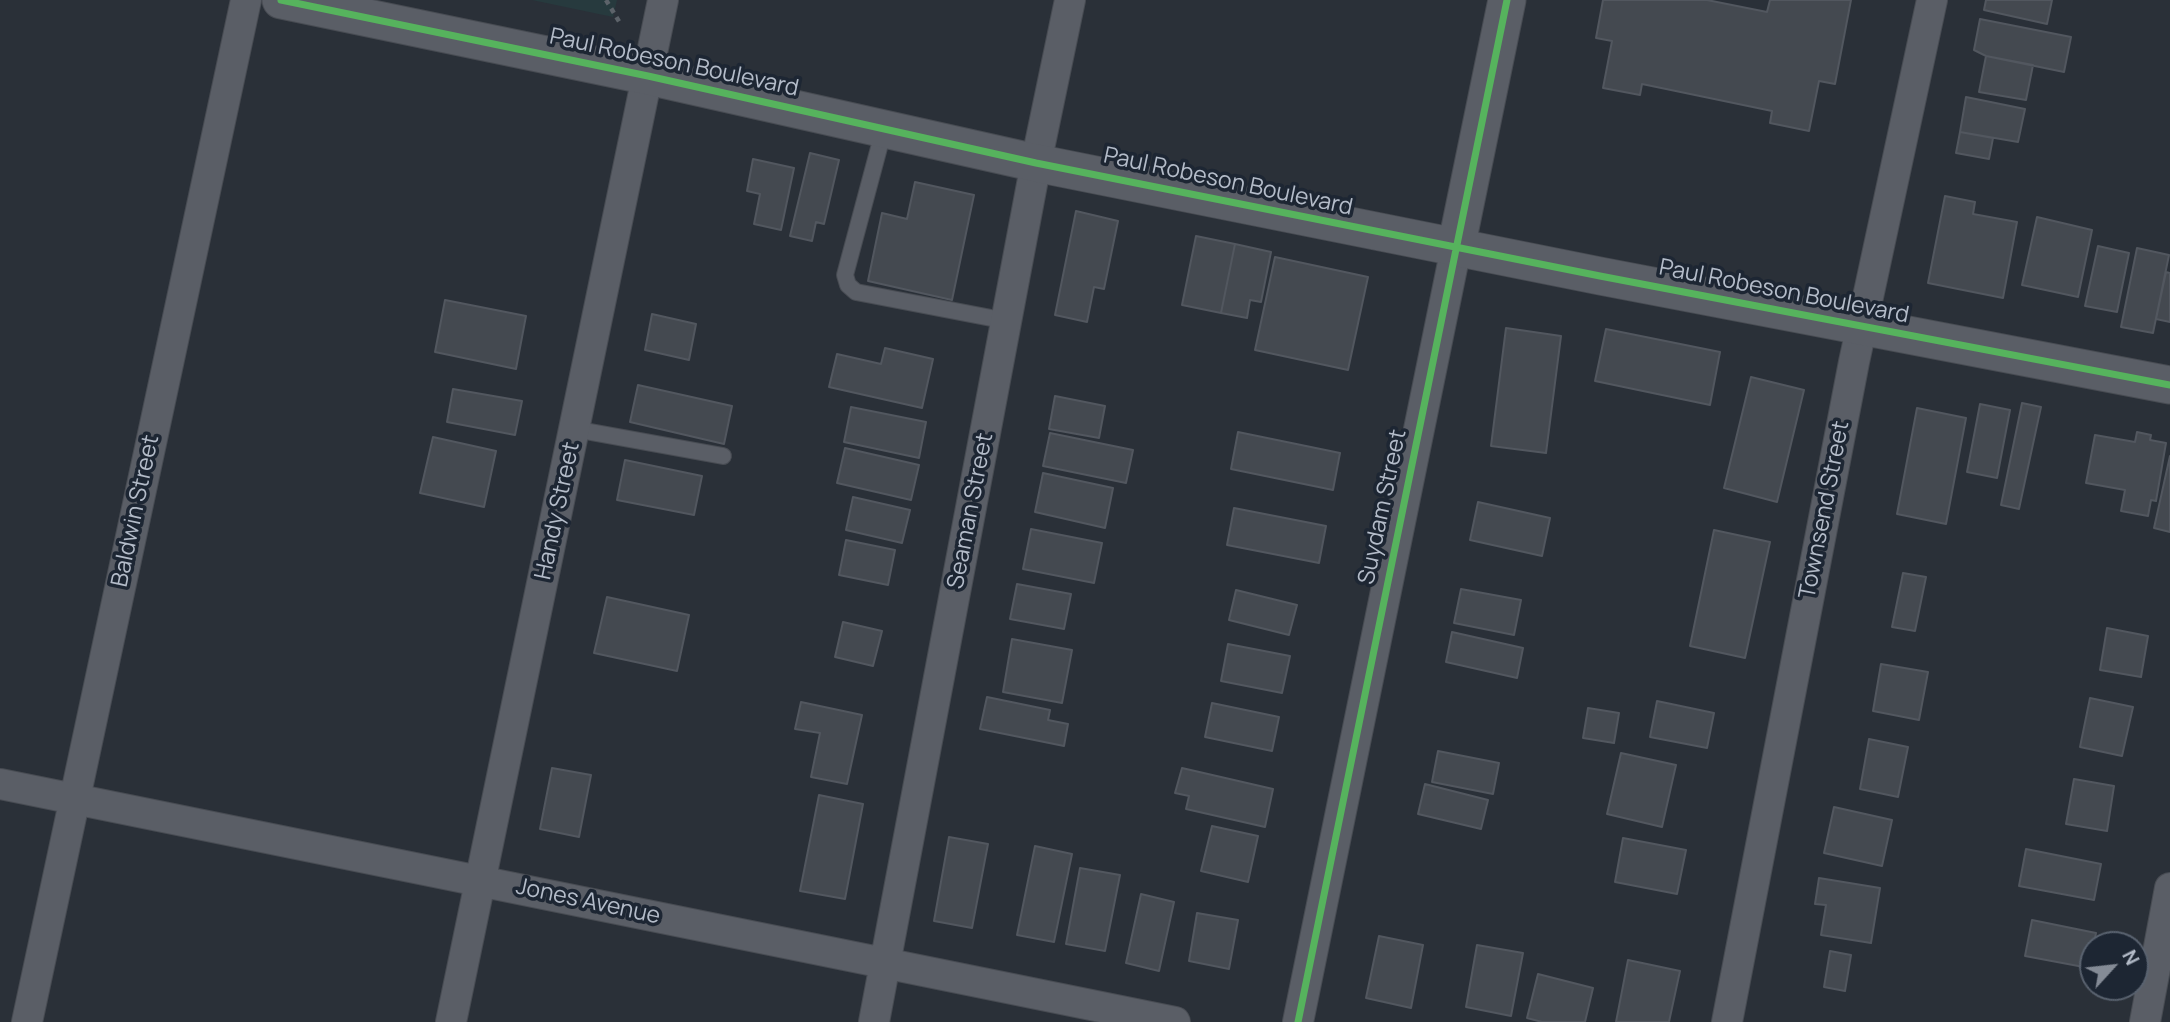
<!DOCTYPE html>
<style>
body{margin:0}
#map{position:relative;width:2170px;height:1022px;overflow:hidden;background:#2a3038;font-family:Manrope,sans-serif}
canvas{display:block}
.north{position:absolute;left:2079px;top:931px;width:70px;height:70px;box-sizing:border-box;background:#1d2633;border:2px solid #59626f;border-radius:50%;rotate:63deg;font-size:19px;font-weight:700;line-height:28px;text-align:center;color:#b4bcc9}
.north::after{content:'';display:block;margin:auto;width:24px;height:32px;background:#848b96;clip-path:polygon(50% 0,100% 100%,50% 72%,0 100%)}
</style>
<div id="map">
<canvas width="2170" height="1022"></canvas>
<div class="north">N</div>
</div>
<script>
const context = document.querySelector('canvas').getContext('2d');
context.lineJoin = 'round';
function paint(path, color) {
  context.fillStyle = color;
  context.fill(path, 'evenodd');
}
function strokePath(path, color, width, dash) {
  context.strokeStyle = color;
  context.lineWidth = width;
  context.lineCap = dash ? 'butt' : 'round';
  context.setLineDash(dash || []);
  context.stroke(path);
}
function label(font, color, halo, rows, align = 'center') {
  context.font = font + ' Manrope,sans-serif';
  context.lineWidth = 7;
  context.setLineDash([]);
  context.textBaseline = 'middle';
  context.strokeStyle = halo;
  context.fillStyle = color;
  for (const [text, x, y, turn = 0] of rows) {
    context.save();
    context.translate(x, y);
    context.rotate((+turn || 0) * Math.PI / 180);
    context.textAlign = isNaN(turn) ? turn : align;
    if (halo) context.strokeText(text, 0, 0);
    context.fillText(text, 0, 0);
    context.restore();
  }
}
const green = new Path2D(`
 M532,0H617L613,17Z`);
const building = new Path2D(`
 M1603,0H1707L1767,12L1770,0H1851L1835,84L1819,81L1809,131L1770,123L1772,111L1642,84L1640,95L1603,88L1612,41L1596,38Z
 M1986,0H2052L2047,24L1984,10Z
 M1980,19L2071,37L2064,72L1986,56L1974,50Z
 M1986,56L2033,65L2026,100L1979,92Z
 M1966,97L2025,109L2018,142L1960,132Z
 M1960,132L1993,138L1989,159L1956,153Z
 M810,153L839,160L824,224L816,222L812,241L790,236Z
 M753,159L794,168L781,230L754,224L760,194L747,191Z
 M915,182L974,195L952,300L868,281L882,213L907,219Z
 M1945,196L1975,202L1973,214L2017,222L2003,298L1928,283Z
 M1076,211L1118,221L1104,289L1094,287L1087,322L1055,315Z
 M2037,217L2092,230L2078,297L2022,285Z
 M1196,236L1235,244L1221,313L1182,305Z
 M1235,244L1271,252L1261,302L1250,300L1247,318L1221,313Z
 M2098,246L2129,253L2117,312L2085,306Z
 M2137,248L2169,255L2153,333L2121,327Z
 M1275,257L1368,277L1348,370L1255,350Z
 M2166,272L2170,273V322L2156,319Z
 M445,300L526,316L516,369L435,352Z
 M652,314L696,324L689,360L645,350Z
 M1506,328L1561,336L1546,453L1491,446Z
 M1606,329L1720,352L1710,405L1595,381Z
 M885,348L933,359L922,408L829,387L837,354L881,364Z
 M1751,377L1804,390L1777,502L1724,488Z
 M638,385L732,406L724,444L630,422Z
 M453,389L522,401L515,435L447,422Z
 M1055,396L1105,406L1099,438L1049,429Z
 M2022,403L2041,407L2019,509L2001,505Z
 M1980,404L2010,410L1997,478L1967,472Z
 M851,407L926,422L919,458L844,442Z
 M1917,408L1966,418L1946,524L1897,514Z
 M1238,432L1340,453L1333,490L1231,469Z
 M2137,432L2151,435L2150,440L2166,443L2156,501L2151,500L2148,516L2121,511L2125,490L2086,483L2095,435L2135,442Z
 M1050,433L1133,450L1126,483L1043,466Z
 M433,437L496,451L484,507L420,493Z
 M845,448L919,465L911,500L837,483Z
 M2170,456V532L2154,528Z
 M625,460L702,476L694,515L617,500Z
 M1043,473L1113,488L1105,528L1035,512Z
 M853,497L910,510L902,543L846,530Z
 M1478,502L1550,518L1542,556L1470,540Z
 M1234,508L1326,526L1319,563L1227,545Z
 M1031,529L1102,543L1094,583L1023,569Z
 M1714,530L1770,542L1745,658L1690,646Z
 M846,540L895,550L888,585L839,575Z
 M1903,573L1926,577L1915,631L1892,627Z
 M1017,584L1071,594L1064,629L1010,619Z
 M1461,589L1521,600L1514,635L1454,623Z
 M1236,590L1297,605L1289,635L1229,620Z
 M607,597L689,615L677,671L594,653Z
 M843,622L882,631L873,666L835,657Z
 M2107,628L2148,636L2141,677L2100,670Z
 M1452,632L1523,648L1517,678L1446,662Z
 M1012,639L1072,650L1062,703L1003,692Z
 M1228,644L1290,656L1282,693L1221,681Z
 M1881,664L1928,672L1919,720L1873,711Z
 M987,697L1050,710L1048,720L1068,724L1064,746L980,729Z
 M2090,698L2133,707L2122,756L2080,747Z
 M1657,701L1714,713L1707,748L1650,737Z
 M801,702L862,715L847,784L811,777L820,733L795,729Z
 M1212,703L1279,717L1272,751L1205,737Z
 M1588,708L1619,713L1614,743L1583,738Z
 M1869,739L1908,747L1898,797L1860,789Z
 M1438,751L1499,763L1493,794L1432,782Z
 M1621,753L1676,765L1662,827L1607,814Z
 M552,768L591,775L579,837L540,829Z
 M1182,768L1273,789L1265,827L1186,809L1189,796L1175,793Z
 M2074,779L2114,786L2107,831L2066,824Z
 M1425,784L1488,800L1481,829L1418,814Z
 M819,795L863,804L845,899L800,891Z
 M1834,807L1892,820L1882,866L1824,853Z
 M1212,826L1258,836L1248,882L1201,871Z
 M949,837L988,844L972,928L934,921Z
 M1623,838L1686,850L1677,894L1615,882Z
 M1035,846L1072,854L1054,942L1017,935Z
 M2026,849L2101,864L2094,900L2019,886Z
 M1080,868L1120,875L1105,951L1066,944Z
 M1819,878L1880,888L1871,943L1821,935L1826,905L1815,904Z
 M1141,894L1174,902L1159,971L1126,963Z
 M1197,913L1238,920L1229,969L1189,961Z
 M2032,920L2096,933L2089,968L2025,956Z
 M1379,936L1423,945L1411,1008L1366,998Z
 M1477,945L1523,953L1511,1016L1466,1007Z
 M1830,951L1851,955L1845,991L1824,987Z
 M1628,960L1680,971L1669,1022H1616Z
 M1538,974L1593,988L1585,1022H1542L1527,1018Z`);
const path = new Path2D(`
 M606,0L620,23`);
const service = new Path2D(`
 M884,129L845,275L848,285L856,292L1007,321
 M574,429L723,456`);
const minor = new Path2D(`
 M0,784L1175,1022
 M27,1022L246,0
 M451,1022L663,0
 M874,1022L1036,163L1070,0
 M1298,1022L1456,248
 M1727,1022L1854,362L1932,0
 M2145,1022L2170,888`);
const tertiary = new Path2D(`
 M281,0L648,76L1036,163L1600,276L2170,385
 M1456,248L1507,0`);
const cycleway = new Path2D(`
 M281,0L648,76L1036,163L1600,276L2170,385
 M1298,1022L1507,0`);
const streetNames = [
 ["Paul Robeson Boulevard",674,63,12],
 ["Paul Robeson Boulevard",1228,182,12],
 ["Paul Robeson Boulevard",1784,292,11],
 ["Suydam Street",1383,507,-78],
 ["Townsend Street",1825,510,-79],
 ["Baldwin Street",136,511,-78],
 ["Handy Street",558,511,-78],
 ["Seaman Street",971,511,-79],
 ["Jones Avenue",588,902,12]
];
paint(green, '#273a3e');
paint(building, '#444950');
strokePath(building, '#52575f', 2);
strokePath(service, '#484c53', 18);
strokePath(minor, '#484c53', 32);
strokePath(tertiary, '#484c53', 39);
strokePath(path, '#5d636a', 4.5, [5, 5]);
strokePath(service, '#5a5e66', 16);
strokePath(minor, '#5a5e66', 30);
strokePath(tertiary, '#5a5e66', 37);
strokePath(cycleway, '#56b35d', 7);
label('23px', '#b4bcc9', '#1d2633', streetNames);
</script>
